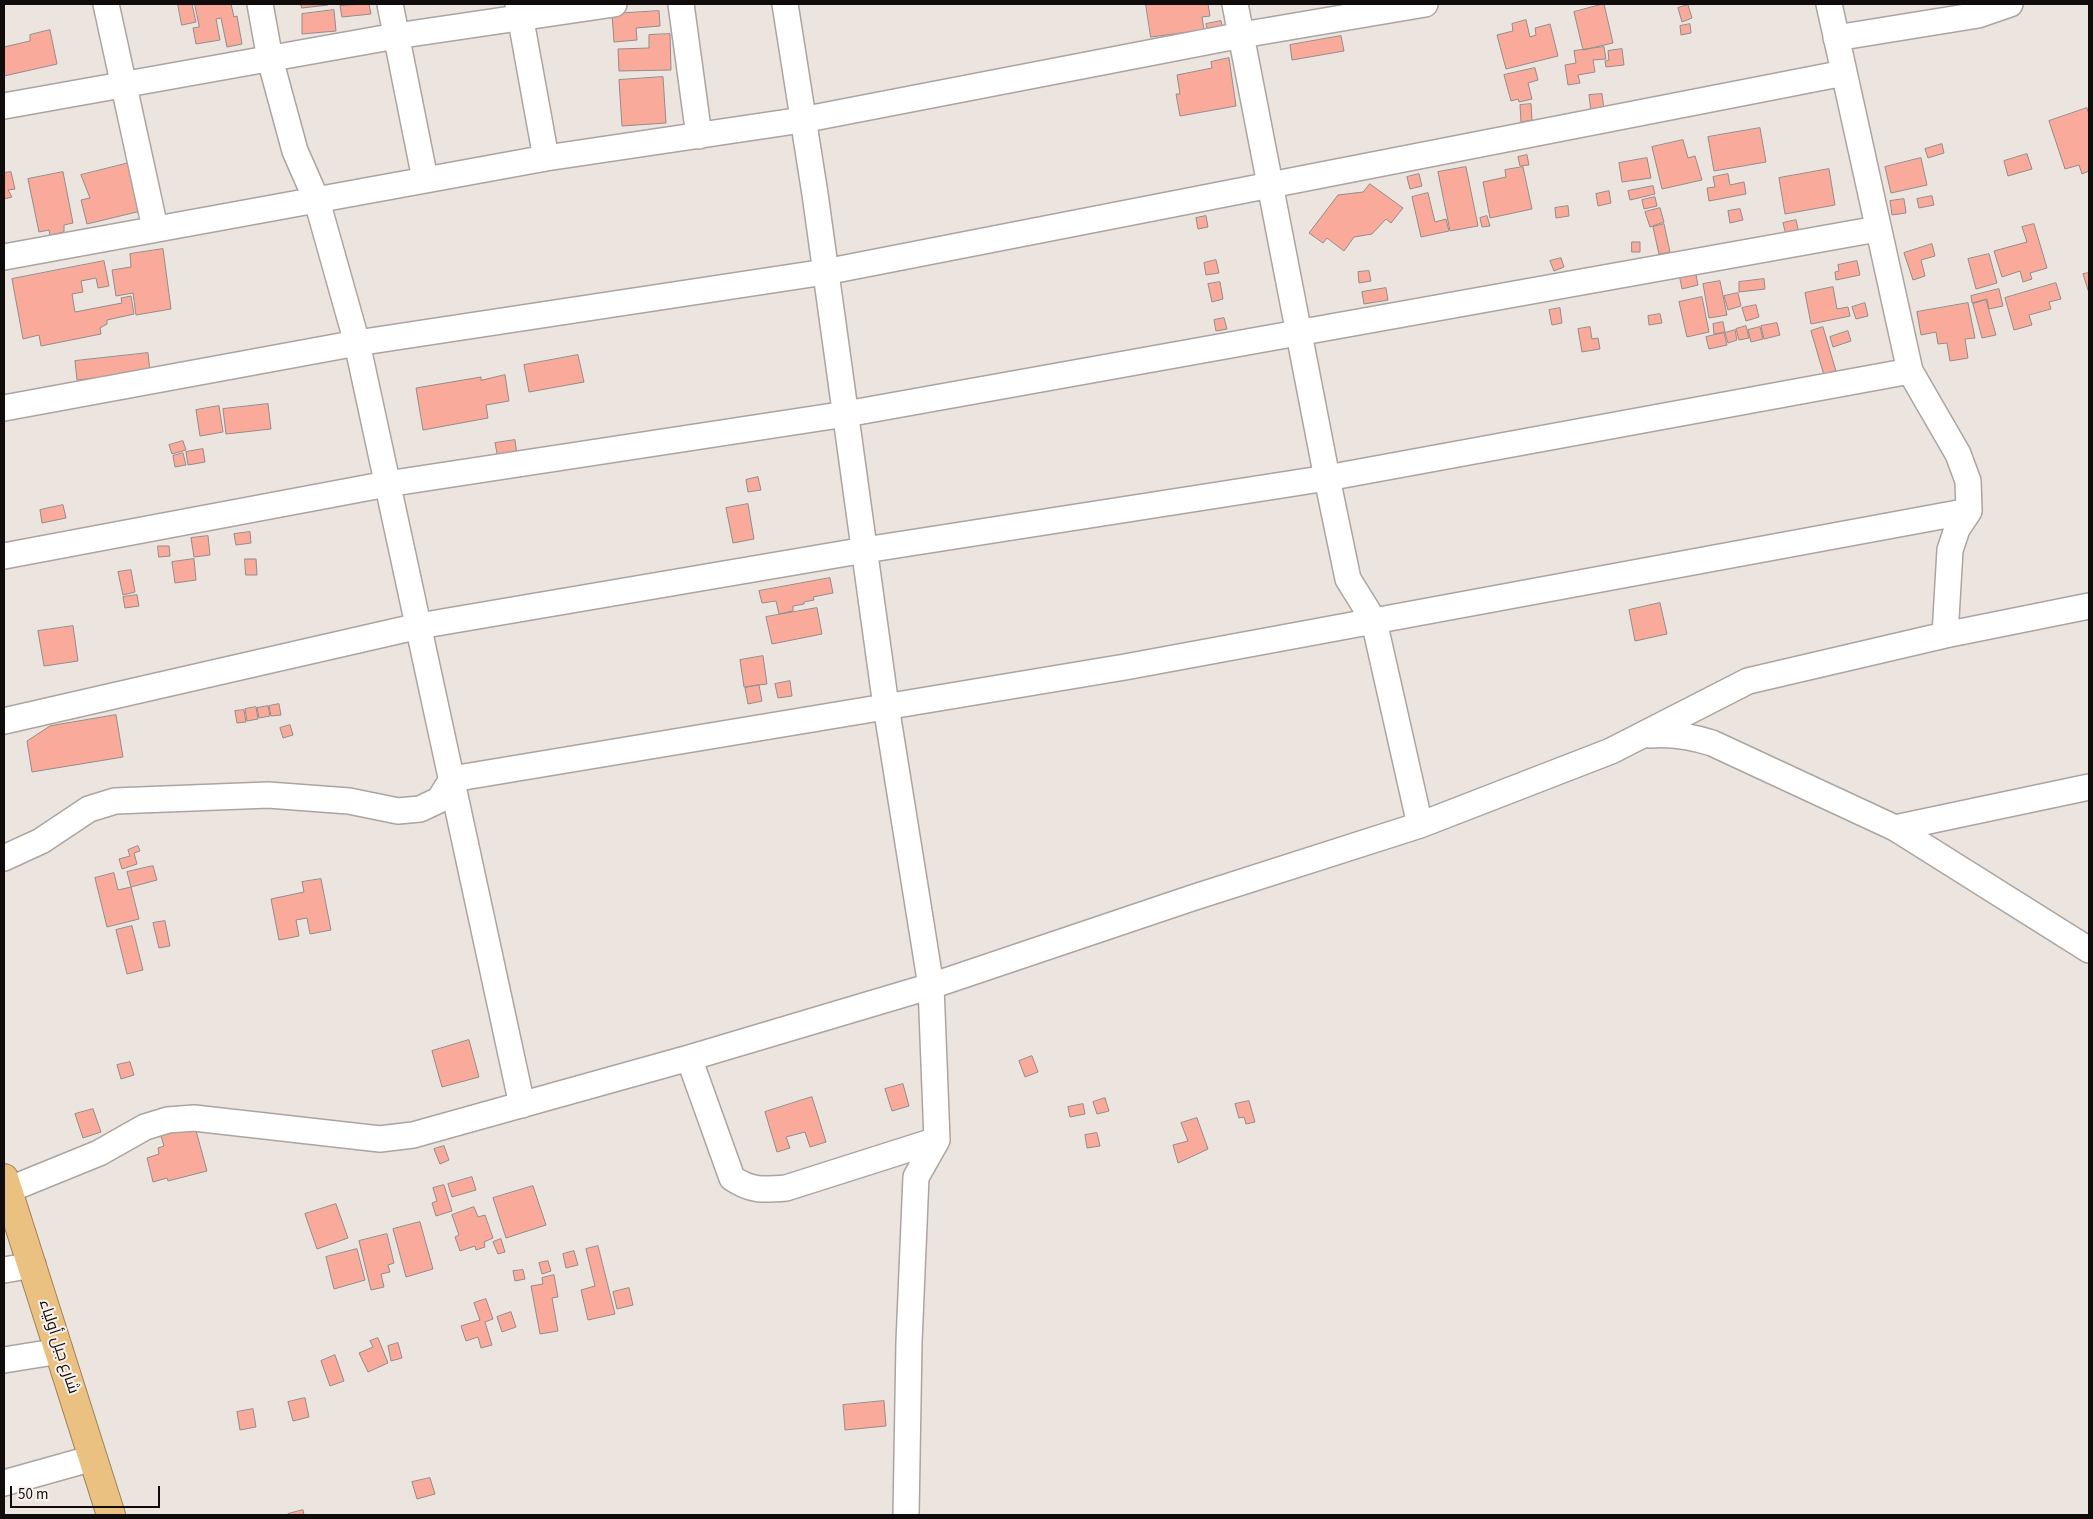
<!DOCTYPE html>
<meta charset="utf-8">
<style>
body{margin:0}
#map{position:relative;width:2093px;height:1519px;overflow:hidden;background:#ece4df;font-family:"Source Sans 3",sans-serif}
canvas{display:block}
.frame{position:absolute;inset:0;border:5px solid #0f0c0b;pointer-events:none}
.scale{position:absolute;left:10px;top:1486px;width:150px;height:22px;box-sizing:border-box;border:2px solid #0f0c0b;border-top:0;padding-left:6px;font-size:15px;line-height:18px;white-space:nowrap;color:#0f0c0b;-webkit-text-stroke:4px #f9f1ec;paint-order:stroke}
</style>
<div id="map">
<canvas width="2093" height="1519"></canvas>
<div class="frame"></div>
<div class="scale">50 m</div>
</div>
<script>
const context = document.querySelector('canvas').getContext('2d');
context.lineJoin = 'round';
function paint(path, color) {
  context.fillStyle = color;
  context.fill(path, 'evenodd');
}
function strokePath(path, color, width, dash) {
  context.strokeStyle = color;
  context.lineWidth = width;
  context.lineCap = dash ? 'butt' : 'round';
  context.setLineDash(dash || []);
  context.stroke(path);
}
function label(font, color, halo, rows, align = 'center') {
  context.font = font + ' "Source Sans 3",Cairo,sans-serif';
  context.lineWidth = 4;
  context.setLineDash([]);
  context.textBaseline = 'middle';
  context.strokeStyle = halo;
  context.fillStyle = color;
  for (const [text, x, y, turn = 0] of rows) {
    context.save();
    context.translate(x, y);
    context.rotate((+turn || 0) * Math.PI / 180);
    context.textAlign = isNaN(turn) ? turn : align;
    if (halo) context.strokeText(text, 0, 0);
    context.fillText(text, 0, 0);
    context.restore();
  }
}
const building = new Path2D(`
 M178,4H192L196,22L182,25Z
 M195,4H231L234,17L237,16L242,44L227,47L221,18L216,19L220,40L196,44L193,28L199,27Z
 M301,4H328V5L302,8Z
 M369,4L371,14L342,17L340,6Z
 M1146,4H1208L1210,16L1202,17L1204,30L1151,37Z
 M1604,4L1613,43L1583,50L1574,12Z
 M1688,5L1692,18L1682,22L1678,8Z
 M334,10L336,31L302,34V14Z
 M659,11L660,26L636,28L637,40L614,42L612,14Z
 M1526,20L1530,37L1536,35L1535,28L1550,24L1558,56L1506,69L1497,35L1513,31L1512,24Z
 M1221,21L1224,34L1209,37L1206,24Z
 M1690,24L1691,33L1681,35L1680,26Z
 M50,30L57,64L4,76V47L30,41V35Z
 M670,34L671,70L619,71L618,49L649,48V35Z
 M1341,36L1344,51L1292,60L1290,45Z
 M1604,47L1606,59L1593,60L1595,72L1578,75L1580,83L1568,85L1565,65L1576,63L1574,51Z
 M1622,49L1624,65L1606,67L1605,61L1609,60L1608,51Z
 M1229,58L1236,106L1180,116L1176,94H1180L1177,75L1212,68L1211,62Z
 M1535,68L1538,80L1528,83L1532,99L1519,102L1518,99L1511,101L1504,75Z
 M663,77L666,123L622,126L619,80Z
 M1602,94L1604,110L1591,112L1589,95Z
 M1531,104L1532,120L1521,122L1520,105Z
 M2087,108L2089,114V171L2082,174L2079,165L2065,169L2049,121Z
 M1760,128L1766,162L1714,171L1708,137Z
 M1683,140L1688,158L1695,156L1702,180L1662,189L1652,147Z
 M1942,144L1944,153L1928,158L1925,149Z
 M2027,154L2032,169L2008,176L2004,161Z
 M1527,155L1529,165L1520,166L1518,157Z
 M1647,158L1651,178L1622,182L1619,163Z
 M1921,158L1927,185L1891,193L1885,167Z
 M133,162L145,210L87,224L81,200L90,198L81,175Z
 M1466,167L1478,226L1450,231L1438,172Z
 M1523,167L1532,209L1490,218L1483,182L1506,177L1505,170Z
 M1829,169L1835,205L1785,214L1779,178Z
 M11,172L15,189L8,190L12,197L4,199V173Z
 M63,172L73,223L64,225V232L50,235L49,230L39,232L28,179Z
 M1419,174L1422,186L1410,189L1407,177Z
 M1728,174L1730,185L1744,182L1746,194L1709,201L1707,188L1715,187L1713,177Z
 M1370,184L1403,208L1391,223L1386,219L1372,234L1354,237L1344,251L1327,238L1323,243L1309,233L1338,195L1363,192Z
 M1653,186L1655,194L1630,200L1628,191Z
 M1609,191L1611,203L1598,206L1596,194Z
 M1428,193L1435,222L1446,219L1449,231L1421,237L1412,197Z
 M1932,196L1934,205L1919,208L1917,199Z
 M1655,197L1657,206L1644,209L1642,200Z
 M1904,199L1906,213L1892,215L1890,201Z
 M1568,206L1569,216L1556,218L1555,208Z
 M1660,208L1664,222L1650,227L1645,212Z
 M1740,209L1743,220L1730,223L1728,211Z
 M1206,216L1208,227L1198,229L1196,218Z
 M1487,216L1490,226L1482,227L1480,218Z
 M1796,220L1799,233L1786,235L1783,223Z
 M1664,224L1670,252L1659,254L1653,227Z
 M2034,224L2047,268L2030,273L2032,279L2023,282L2020,271L2002,277L1994,251L2027,242L2022,227Z
 M1632,242H1640V252H1632Z
 M1932,244L1935,256L1921,260L1925,276L1913,280L1904,253Z
 M163,249L171,309L136,315L133,293L116,296L112,270L131,267L130,254Z
 M1989,254L1997,283L1976,289L1968,259Z
 M1561,258L1564,267L1554,271L1550,261Z
 M1216,260L1219,273L1206,275L1204,263Z
 M104,261L109,286L98,288L96,278L81,281L83,292L72,294L75,312L122,303L121,298L131,296L134,314L107,320V324L100,328L101,334L41,346L39,335L23,339L12,279Z
 M1857,261L1860,275L1836,280L1835,272L1839,271L1838,265Z
 M1695,270L1698,285L1682,289L1679,274Z
 M1369,271L1371,281L1359,283L1358,272Z
 M2089,273V293L2083,274Z
 M1764,279L1765,289L1739,292V282Z
 M1720,281L1727,315L1709,318L1703,284Z
 M1220,282L1223,299L1212,302L1208,284Z
 M2056,283L2061,299L2049,302L2051,309L2029,315L2032,325L2014,330L2005,298Z
 M1833,287L1837,309L1848,307L1850,316L1811,324L1805,293Z
 M1386,288L1388,300L1364,304L1362,292Z
 M1999,289L2003,306L1989,309L1987,299L1972,303L1971,296Z
 M1738,293L1741,306L1728,310L1724,296Z
 M1702,297L1709,332L1687,337L1679,302Z
 M1986,300L1996,335L1982,338L1973,304Z
 M1865,303L1868,316L1856,319L1852,307Z
 M1968,303L1975,338L1965,339L1968,358L1950,361L1947,343L1938,344L1936,332L1921,335L1917,312Z
 M1756,305L1759,317L1746,321L1742,308Z
 M1560,308L1562,323L1552,325L1549,310Z
 M1660,314L1662,323L1649,325L1648,316Z
 M1224,318L1227,329L1216,331L1214,320Z
 M1723,322L1725,332L1714,334L1713,324Z
 M1777,323L1780,335L1764,339L1761,326Z
 M1746,326L1749,338L1739,340L1736,329Z
 M1590,327L1592,339L1598,338L1600,349L1582,352L1578,329Z
 M1760,327L1763,339L1751,342L1748,330Z
 M1823,327L1838,378L1826,382L1811,331Z
 M1735,330L1737,340L1728,343L1725,333Z
 M1848,331L1851,341L1833,347L1830,337Z
 M1724,333L1727,345L1709,349L1706,337Z
 M148,353L150,372L77,380L75,361Z
 M578,355L584,382L529,392L524,365Z
 M505,375L509,401L486,405L488,418L423,430L416,388L481,377V380Z
 M268,404L271,429L226,434L223,409Z
 M219,406L223,432L200,436L196,410Z
 M515,440L517,455L498,458L495,443Z
 M183,441L186,450L172,454L169,445Z
 M203,449L205,462L188,465L186,452Z
 M183,453L186,465L175,467L173,456Z
 M758,477L761,490L748,492L746,480Z
 M748,504L754,539L733,543L726,508Z
 M63,505L66,518L42,523L40,510Z
 M250,532L251,543L236,545L234,534Z
 M208,536L210,555L194,557L191,538Z
 M158,546H169L170,556L159,557Z
 M194,559L196,580L175,583L172,562Z
 M245,559H256L257,575H246Z
 M131,570L135,592L123,595L118,572Z
 M830,578L833,593L813,597L814,600L804,602V604L793,606V611L779,614L776,601L762,603L759,591Z
 M137,595L139,606L125,608L123,597Z
 M1660,603L1667,634L1635,641L1629,610Z
 M817,608L822,634L772,644L766,617Z
 M73,626L78,661L44,666L38,631Z
 M763,656L767,684L744,687L740,660Z
 M790,681L792,696L778,698L775,684Z
 M759,685L762,701L748,704L745,688Z
 M279,704L281,715L271,716L269,706Z
 M268,706L270,716L259,718L257,708Z
 M256,707L258,719L247,721L245,709Z
 M244,710L246,722L237,723L235,711Z
 M116,715L123,757L32,772L27,741L50,726Z
 M290,725L293,735L283,738L280,728Z
 M138,846L140,851L134,853L137,864L122,869L119,859L130,856L128,850Z
 M153,866L157,880L131,887L127,872Z
 M114,873L118,890L131,887L139,919L107,927L95,878Z
 M321,879L331,930L310,934L307,918L296,920L299,936L279,940L271,899L304,892L302,882Z
 M165,921L170,946L159,948L153,923Z
 M132,926L143,970L127,974L116,930Z
 M469,1040L479,1077L442,1087L432,1051Z
 M1032,1056L1038,1072L1025,1077L1019,1061Z
 M130,1062L134,1075L121,1079L117,1065Z
 M903,1084L909,1106L892,1111L885,1089Z
 M812,1097L826,1142L810,1147L805,1132L786,1137L790,1148L777,1152L765,1112Z
 M1105,1098L1109,1111L1097,1114L1093,1102Z
 M1249,1101L1255,1122L1246,1124L1244,1117L1239,1118L1235,1104Z
 M1083,1104L1085,1114L1070,1117L1068,1107Z
 M93,1109L101,1132L83,1138L75,1114Z
 M1197,1118L1208,1149L1178,1163L1173,1145L1188,1141L1181,1123Z
 M195,1127L207,1171L168,1181L167,1178L153,1182L147,1158L159,1154L158,1148L164,1146L161,1136Z
 M1097,1133L1100,1146L1087,1148L1085,1135Z
 M444,1146L449,1160L440,1164L434,1149Z
 M472,1177L476,1190L452,1197L448,1184Z
 M444,1185L452,1211L436,1216L432,1203L437,1201L433,1188Z
 M533,1186L546,1225L506,1238L493,1198Z
 M336,1204L348,1238L317,1249L305,1214Z
 M474,1207L478,1217L485,1215L493,1238L484,1242L485,1247L476,1250L475,1246L460,1251L455,1237L459,1235L452,1215Z
 M420,1222L433,1269L406,1277L393,1229Z
 M387,1234L394,1263L388,1265L390,1272L381,1274L384,1287L371,1290L359,1241Z
 M501,1239L505,1252L498,1254L493,1242Z
 M598,1246L615,1314L588,1320L581,1290L595,1286L586,1249Z
 M357,1249L365,1280L334,1289L326,1257Z
 M574,1251L578,1265L566,1268L563,1254Z
 M548,1261L551,1271L542,1274L539,1263Z
 M523,1270L525,1279L515,1281L513,1271Z
 M554,1275L558,1297L552,1298L558,1331L540,1334L531,1286L543,1284L542,1278Z
 M629,1288L633,1305L617,1309L613,1292Z
 M486,1299L493,1319L485,1322L492,1345L481,1348L478,1337L466,1341L461,1326L480,1320L474,1303Z
 M511,1312L516,1327L502,1332L497,1317Z
 M378,1338L388,1363L368,1372L359,1353L373,1347L370,1341Z
 M398,1343L402,1358L391,1361L388,1346Z
 M335,1355L344,1381L330,1386L321,1361Z
 M305,1398L309,1417L293,1421L288,1402Z
 M884,1401L886,1426L845,1430L843,1405Z
 M253,1409L256,1427L240,1430L237,1412Z
 M430,1478L435,1494L417,1499L412,1482Z
 M303,1510L304,1515H288V1514Z`);
const minor = new Path2D(`
 M106,4L155,228
 M260,4L270,59L295,151L317,201L357,343L522,1105
 M390,4L425,179
 M518,4L546,158
 M681,4L699,136
 M785,4L815,194L886,706L931,986L937,1140L916,1177L909,1342L906,1515
 M1235,4L1327,478L1348,579L1374,621L1420,825
 M1829,4L1910,371L1958,454L1968,481L1969,511L1957,529L1950,550L1945,635
 M1836,38L1978,15L2010,4
 M4,106L396,36L614,4
 M4,257L546,158L802,120L1242,35L1425,4
 M4,408L357,343L825,272L1844,73
 M4,556L387,484L846,414L1877,229
 M4,721L419,626L865,550L1327,478L1910,371
 M1649,735C1671,733 1690,736 1712,743L1895,828L2089,950
 M1895,828L2089,787
 M4,858L41,841L89,809L115,801L268,795L349,801L398,811L420,809L439,800L452,779L1125,667L1969,511
 M689,1058L732,1178C751,1191 763,1190 786,1188L937,1140
 M8,1190L99,1153L145,1127L168,1120L194,1118L380,1139L413,1135L689,1058L931,986L1192,898L1420,825L1611,751L1748,681L1945,635L2089,606
 M4,1270L33,1265
 M4,1360L60,1351
 M4,1483L93,1458`);
const highway = new Path2D(`
 M4,1178L111,1515`);
const streetNames = [
 ["شارع جبل أولياء",58,1347,72]
];
paint(building, '#faaa9b');
strokePath(building, '#948b89', 1);
strokePath(minor, '#aca4a0', 28);
strokePath(highway, '#9d8258', 30);
strokePath(minor, '#fff', 25);
strokePath(highway, '#eac181', 28);
label('16px', '#0f0c0b', '#f9f1ec', streetNames);
</script>
